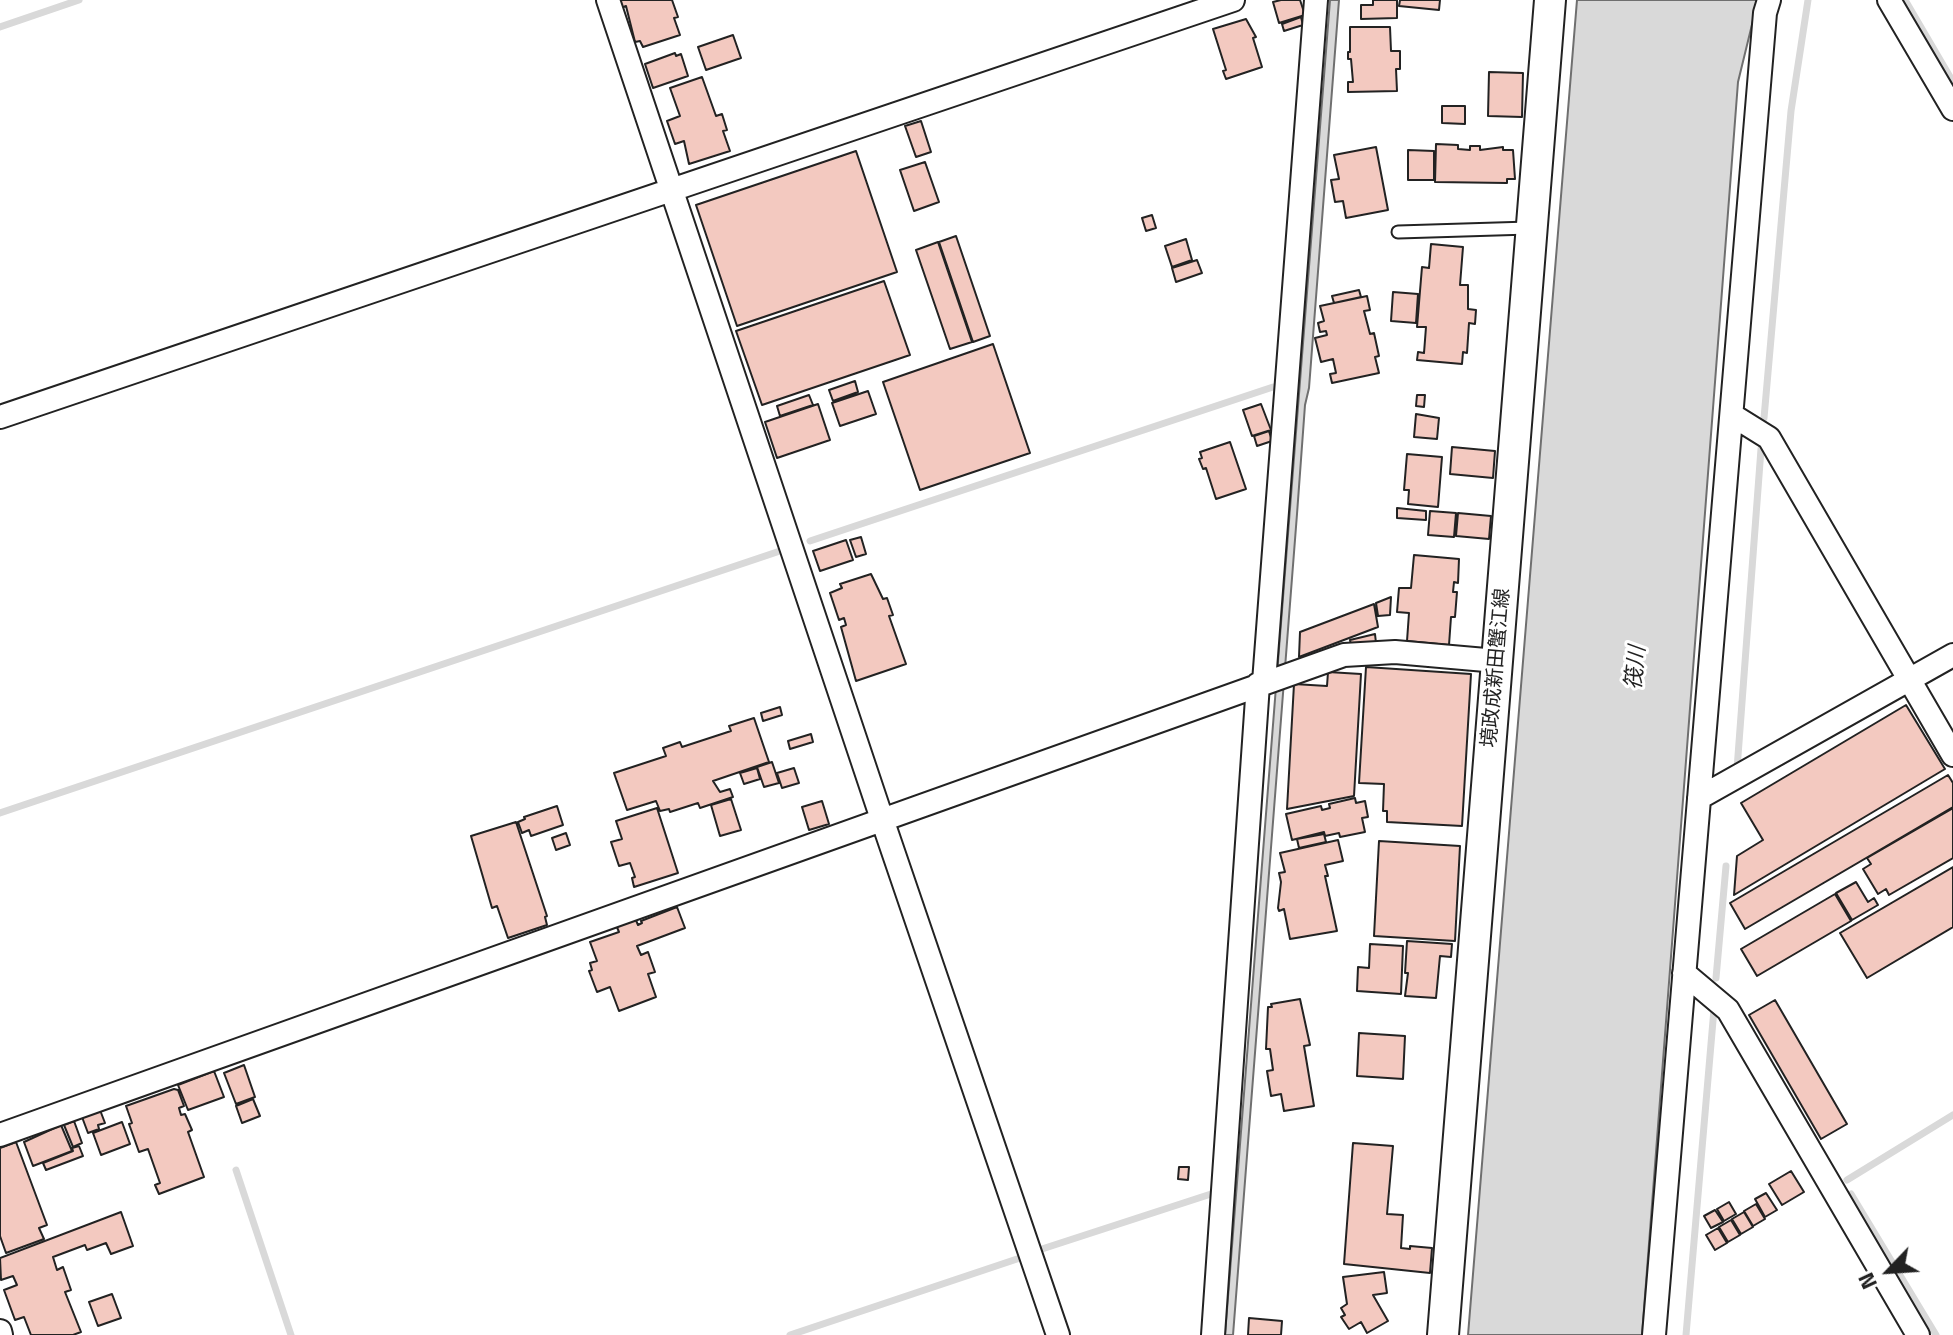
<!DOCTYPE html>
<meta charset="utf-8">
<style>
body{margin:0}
#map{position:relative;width:1953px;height:1335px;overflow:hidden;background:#fff;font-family:"Titillium Web",sans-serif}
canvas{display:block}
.north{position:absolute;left:1849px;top:1231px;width:80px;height:80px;-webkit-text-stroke:6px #fff;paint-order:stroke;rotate:245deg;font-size:22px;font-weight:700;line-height:32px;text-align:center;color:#222}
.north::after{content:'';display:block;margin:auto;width:28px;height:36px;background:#222;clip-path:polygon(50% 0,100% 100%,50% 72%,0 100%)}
</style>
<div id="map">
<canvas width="1953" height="1335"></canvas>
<div class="north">N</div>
</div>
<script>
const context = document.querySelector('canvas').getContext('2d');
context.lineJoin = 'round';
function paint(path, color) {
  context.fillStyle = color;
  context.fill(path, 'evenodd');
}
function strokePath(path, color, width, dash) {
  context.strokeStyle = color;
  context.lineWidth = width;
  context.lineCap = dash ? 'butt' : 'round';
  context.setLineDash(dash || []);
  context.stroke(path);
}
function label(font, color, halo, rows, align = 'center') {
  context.font = font + ' "Titillium Web","Noto Sans JP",sans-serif';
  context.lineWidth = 6;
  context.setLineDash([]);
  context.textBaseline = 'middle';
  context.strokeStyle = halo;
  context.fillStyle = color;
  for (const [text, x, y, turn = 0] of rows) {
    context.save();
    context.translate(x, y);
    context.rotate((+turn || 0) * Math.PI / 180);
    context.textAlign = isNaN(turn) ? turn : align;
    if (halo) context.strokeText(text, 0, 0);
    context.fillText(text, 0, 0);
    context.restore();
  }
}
const water = new Path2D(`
 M1330,0H1339L1309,388L1305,405L1297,514L1233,1335H1225Z
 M1577,0H1758L1738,82L1642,1335H1468Z`);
const stream = new Path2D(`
 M1905,0L1953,82
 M0,27L79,0
 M1764,418L1791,111L1808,0
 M810,541L1273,387
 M1737,769L1761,449
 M0,813L780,551
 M1716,978L1726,866
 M236,1170L291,1335
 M1847,1180L1953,1115
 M1851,1194L1936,1335
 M1042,1249L1211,1194
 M790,1335L1017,1259
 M1686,1335L1714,1009`);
const building = new Path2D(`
 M619,0H672L678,17L674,18L680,35L643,47L640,41L635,42L626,6L621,8Z
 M1281,0H1300L1305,15L1279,23L1273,2Z
 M1373,0H1397V18L1361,19V5H1373Z
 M1400,0H1440L1439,10L1399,6Z
 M1301,17L1303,25L1284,31L1282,24Z
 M1246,19L1256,37L1253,38L1262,67L1226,79L1223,71L1226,70L1213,29Z
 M1350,27H1390L1391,51H1400V69H1396L1397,91L1348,92V82H1353L1351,59H1348V52H1350Z
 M733,35L741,58L706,70L698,47Z
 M675,53L676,56L681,54L688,76L653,88L645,64Z
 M1489,72L1523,73L1522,117L1488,116Z
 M702,77L716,116L722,114L727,130L723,131L730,151L689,164L684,141L675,144L667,121L680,116L670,88Z
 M1442,106H1465V124L1442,123Z
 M921,121L931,152L916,157L905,126Z
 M1436,144L1458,145V149L1470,150V146H1480V150L1503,147V150H1513L1515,179H1507V183L1435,182Z
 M1376,147L1388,210L1346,218L1343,201L1335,202L1331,180L1339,179L1334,155Z
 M1408,150L1434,151V180H1408Z
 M856,151L897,272L737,326L696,205Z
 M925,162L939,202L914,211L900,170Z
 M1152,215L1156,228L1146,231L1142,218Z
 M956,236L990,336L973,342L939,242Z
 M1186,239L1192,260L1172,267L1165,246Z
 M938,242L972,342L950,349L916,250Z
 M1431,244L1463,247L1460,285H1468V309L1476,310L1475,324L1469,323L1467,353L1463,352L1462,364L1417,360L1418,352L1424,353L1426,327H1417L1422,267L1429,268Z
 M1197,260L1202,273L1176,282L1172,268Z
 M884,281L910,355L762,405L736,331Z
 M1359,290L1361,297L1334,303L1332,296Z
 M1393,292L1418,294L1416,323L1391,321Z
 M1367,296L1370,310L1364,311L1370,334L1374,333L1379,356L1375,357L1379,373L1332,383L1330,374L1336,373L1333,359L1321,362L1315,338L1327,335L1326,331L1320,332L1318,323L1324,321L1320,306Z
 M993,344L1030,453L920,490L883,382Z
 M855,381L858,392L833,401L829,390Z
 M868,391L876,414L840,426L832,403Z
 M809,395L813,405L780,416L777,406Z
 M1417,395H1425L1424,407L1416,406Z
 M818,404L830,440L777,458L765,422Z
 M1261,404L1271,430L1252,436L1243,410Z
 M1416,414L1439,418L1437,439L1414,437Z
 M1269,431L1272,441L1257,446L1254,436Z
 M1230,442L1246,489L1216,499L1206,468L1203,469L1199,459L1202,458L1200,452Z
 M1452,447L1495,451L1493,478L1450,474Z
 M1407,454L1442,457L1438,507L1408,504L1409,490H1404Z
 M1397,508L1426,511V520L1397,518Z
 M1430,511L1456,513L1454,537L1428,535Z
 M1458,513L1491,516L1489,539L1456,536Z
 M861,537L866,554L856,557L850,540Z
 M846,540L853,560L820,571L813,551Z
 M1414,555L1459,559L1458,583L1454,582L1453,592H1457L1455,617H1451L1449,645L1407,641L1409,613L1397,612L1399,588H1411Z
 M871,574L883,599L887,598L893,615L889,616L906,664L856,681L841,627L846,625L844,618L839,620L830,593L842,588L840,584Z
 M1391,597L1390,615L1378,616L1376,603Z
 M1374,604L1378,627L1299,657L1300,632Z
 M1375,634L1376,643L1351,645L1350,640Z
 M1366,667L1471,674L1462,826L1387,822V811H1383L1384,784L1359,783Z
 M1328,672L1361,674L1354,796L1287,809L1294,684L1327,686Z
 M1906,705L1945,769L1734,895L1737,856L1763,840L1741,803Z
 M780,707L782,715L763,721L761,713Z
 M754,718L769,762L713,781L720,792L730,789L733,797L700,808L698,803L670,812L669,809L660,811L656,801L627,810L614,773L666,756L663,748L680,742L682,747L731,731L729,726Z
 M811,734L813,742L790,749L788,741Z
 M772,762L779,783L764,787L757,767Z
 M757,768L760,779L744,784L740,773Z
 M794,768L799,783L782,788L777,773Z
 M1948,775L1953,783V807L1745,929L1730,903Z
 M1355,798L1356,803L1365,801L1368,817L1362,818L1365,832L1340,837L1339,833L1325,836L1324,832L1292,840L1286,814L1321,806L1322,810L1330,808L1329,804Z
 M731,799L741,830L720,836L711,805Z
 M822,801L829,824L809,830L802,807Z
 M557,806L563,825L531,836L529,830L522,833L518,822L525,819L524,817Z
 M657,808L678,873L634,887L632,878L635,877L630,863L619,866L611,842L622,839L616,821Z
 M1953,808V858L1889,895L1886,889L1878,894L1863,869L1871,864L1867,858Z
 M516,822L547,916L545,917L547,925L508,938L497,906L492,908L471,836Z
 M566,833L570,845L556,850L552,838Z
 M1324,834L1326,842L1299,848L1297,839Z
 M1338,840L1343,861L1325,865L1328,876H1325L1337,931L1290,939L1284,909L1279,911L1278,908L1281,882L1279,873L1285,872L1280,853Z
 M1379,841L1460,846L1455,941L1374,936Z
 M1953,867V927L1867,978L1840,933Z
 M1856,882L1868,902L1874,898L1878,905L1852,920L1836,893Z
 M1835,894L1851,921L1757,976L1741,949Z
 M677,907L685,928L637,946L641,955L648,952L655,972L648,974L656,997L619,1011L610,987L597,992L589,971L592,970L590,963L597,961L590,942L619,932L616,925L635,918L638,925L642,923L641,921Z
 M1407,941L1452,944L1451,957L1440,956L1436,998L1405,996L1408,973H1405Z
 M1370,944L1403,946L1401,994L1357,991L1358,967L1369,968Z
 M1300,999L1310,1045L1304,1046L1314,1106L1284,1111L1281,1094L1271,1096L1267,1071L1273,1070L1270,1049H1266L1268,1007H1272L1271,1004Z
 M1775,1000L1847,1124L1821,1139L1749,1015Z
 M1359,1033L1405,1036L1403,1079L1357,1076Z
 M244,1065L255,1097L236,1104L224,1073Z
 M214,1071L224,1097L188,1110L178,1085Z
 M174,1089L178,1090L184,1106L179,1108L181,1115L185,1114L192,1130L188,1132L204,1177L159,1194L155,1185L160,1183L148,1149L139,1152L129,1124L132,1123L126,1106Z
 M253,1099L260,1116L242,1123L236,1106Z
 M100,1110L105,1123L98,1125L99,1129L88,1133L82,1117Z
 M74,1121L82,1143L73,1147L64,1125Z
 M122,1122L130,1144L101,1155L93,1133Z
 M61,1125L72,1151L33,1166L24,1142Z
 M16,1142L47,1225L39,1228L44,1239L6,1253L0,1236V1148Z
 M1353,1143L1393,1146L1387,1214L1403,1215L1401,1248L1410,1249V1246L1432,1248L1430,1273L1344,1264Z
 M79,1146L83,1156L46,1170L43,1163L73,1151L72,1148Z
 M1179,1167H1189L1188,1180L1178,1179Z
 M1791,1171L1804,1192L1782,1205L1769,1184Z
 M1766,1193L1777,1210L1765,1217L1755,1199Z
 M1729,1202L1736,1214L1724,1221L1717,1209Z
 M1756,1204L1765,1219L1753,1226L1744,1211Z
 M1715,1210L1723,1222L1711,1228L1704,1216Z
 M121,1212L133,1246L111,1254L106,1243L87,1250L85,1245L53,1257L57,1270L63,1267L71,1290L65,1292L81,1332L73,1335H31L24,1317L15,1320L4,1290L17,1285L13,1276L1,1280L0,1258Z
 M1744,1212L1753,1227L1741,1234L1732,1219Z
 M1731,1220L1740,1235L1728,1242L1719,1227Z
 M1718,1228L1727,1243L1715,1250L1706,1235Z
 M1384,1272L1387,1293L1373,1295L1388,1321L1367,1333L1361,1322L1349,1329L1341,1317L1345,1315L1341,1308L1347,1304L1343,1277Z
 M112,1294L121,1318L98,1326L89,1302Z
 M1249,1318L1282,1321L1281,1335H1248Z`);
const service = new Path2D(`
 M1398,232L1529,228`);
const minor = new Path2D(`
 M608,0L882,819L1058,1335
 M1889,0L1953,109
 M1732,415L1769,438L1953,755
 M0,417L1233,0
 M1264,682L1316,0
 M1699,798L1953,655
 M1684,973L1728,1010L1918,1335
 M0,1135L1344,655L1395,652L1497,661
 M0,1331L1,1335
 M1213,1335L1258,684
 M1654,1335L1765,13L1769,0`);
const secondary = new Path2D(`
 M1443,1335L1550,0`);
const streetNames = [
 ["境政成新田蟹江線",1497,668,-85]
];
const waterNames = [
 ["筏川",1637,668,-84]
];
paint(water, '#d9d9d9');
strokePath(water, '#6f6f6f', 2);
strokePath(stream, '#d9d9d9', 7);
paint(building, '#f3c9c0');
strokePath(building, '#222', 2);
strokePath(service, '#222', 15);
strokePath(minor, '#222', 26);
strokePath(secondary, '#222', 34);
strokePath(service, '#fff', 11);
strokePath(minor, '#fff', 22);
strokePath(secondary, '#fff', 30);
label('20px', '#222', '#fff', streetNames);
label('italic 22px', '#222', '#fff', waterNames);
</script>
